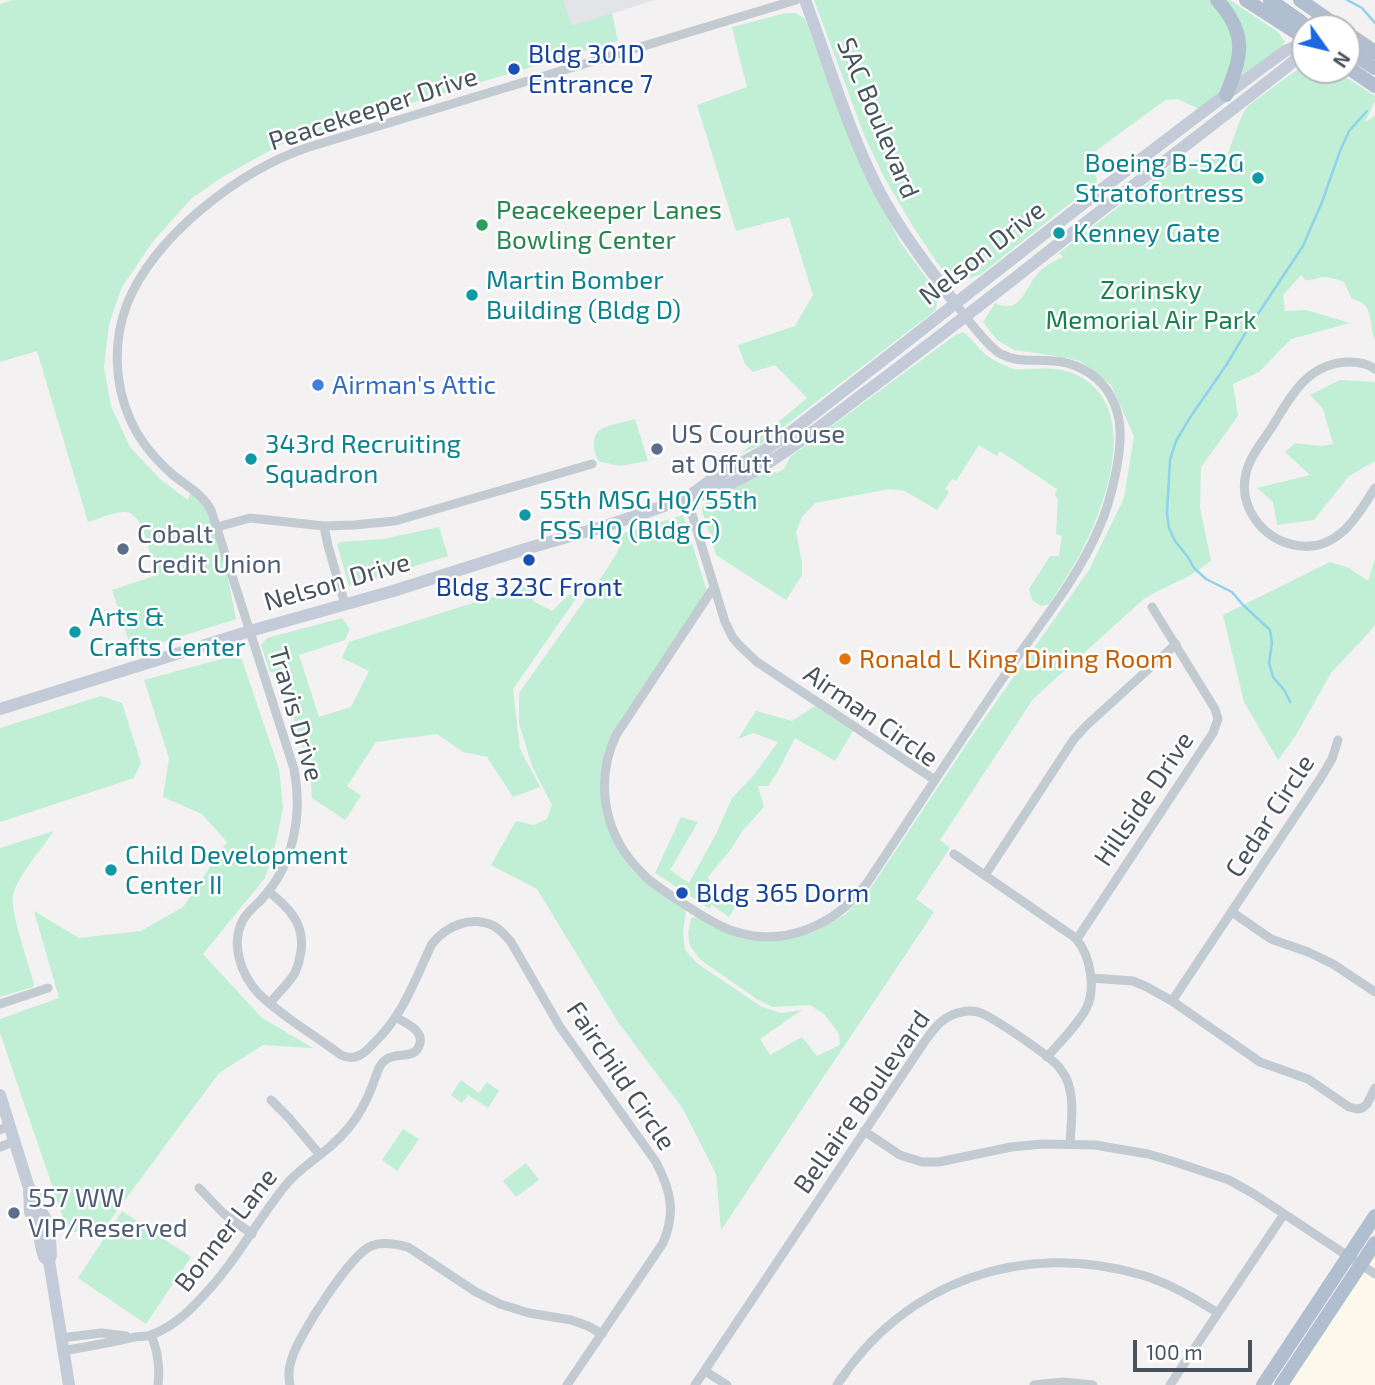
<!DOCTYPE html>
<style>
body{margin:0}
#map{position:relative;width:1375px;height:1385px;overflow:hidden;background:#f3f1f1;font-family:"Exo 2",sans-serif}
canvas{display:block}
.north{position:absolute;left:1291px;top:14px;width:70px;height:70px;box-sizing:border-box;background:#fff;border:2px solid #b6babf;border-radius:50%;rotate:124deg;font-size:19px;font-weight:700;line-height:28px;text-align:center;color:#49535e}
.north::after{content:'';display:block;margin:auto;width:24px;height:32px;background:#1c68e2;clip-path:polygon(50% 0,100% 100%,50% 72%,0 100%)}
.scale{position:absolute;left:1133px;top:1340px;width:119px;height:32px;box-sizing:border-box;border:4px solid #49535e;border-top:0;padding-left:9px;font-size:21px;line-height:24px;white-space:nowrap;color:#49535e;-webkit-text-stroke:5px #fff;paint-order:stroke}
</style>
<div id="map">
<canvas width="1375" height="1385"></canvas>
<div class="north">N</div>
<div class="scale">100 m</div>
</div>
<script>
const context = document.querySelector('canvas').getContext('2d');
context.lineJoin = 'round';
function paint(path, color) {
  context.fillStyle = color;
  context.fill(path, 'evenodd');
}
function strokePath(path, color, width, dash) {
  context.strokeStyle = color;
  context.lineWidth = width;
  context.lineCap = dash ? 'butt' : 'round';
  context.setLineDash(dash || []);
  context.stroke(path);
}
function label(font, color, halo, rows, align = 'center') {
  context.font = font + ' "Exo 2",sans-serif';
  context.lineWidth = 5;
  context.setLineDash([]);
  context.textBaseline = 'middle';
  context.strokeStyle = halo;
  context.fillStyle = color;
  for (const [text, x, y, turn = 0] of rows) {
    context.save();
    context.translate(x, y);
    context.rotate((+turn || 0) * Math.PI / 180);
    context.textAlign = isNaN(turn) ? turn : align;
    if (halo) context.strokeText(text, 0, 0);
    context.fillText(text, 0, 0);
    context.restore();
  }
}
const commercial = new Path2D(`
 M1375,1250V1385H1286Z`);
const airport = new Path2D(`
 M558,0H655L566,28Z`);
const green = new Path2D(`
 M13,0H563L572,26L612,13L618,41L291,139L224,176L192,198L154,240L122,287L109,324L104,367L111,406L130,447L160,479L188,500L190,493L204,503L227,573L236,619L137,650L131,648L112,590L154,576C151,560 145,514 126,512C114,511 99,519 88,522L37,351L0,362V4Z
 M814,0H1209L1220,12L1232,33V63L1222,93L1199,109L1178,99L1165,100L1085,159L1097,178L1096,183L981,274L962,281L950,277L938,264L914,228L885,179L865,137Z
 M1223,0H1230L1278,32L1285,42L1282,46L1240,77Z
 M786,13H796L805,19L857,157L900,242L938,294L936,310L760,445L740,454L807,398L775,365L753,372L745,364L738,345L795,326L813,295L789,217L736,231L697,105L747,87L732,27Z
 M1305,64V70H1335L1375,96V101L1365,122L1375,116V340C1368,324 1375,303 1352,299L1344,282C1337,279 1330,277 1322,277C1316,278 1312,281 1305,280L1301,275L1283,295L1285,311L1306,310L1350,323L1291,339L1259,372L1233,384L1238,416L1201,467L1200,508L1211,561L1191,575L1150,595L1147,598L1146,597L1033,699L940,840L950,848L916,899L934,912L721,1230L716,1174L683,1109L618,1022L537,889L491,865L516,821L534,825L547,819L552,805L532,766L519,723V693L609,566L619,549L621,534L683,515L707,591C685,623 663,656 642,688C629,707 614,727 606,748C591,792 606,843 638,876C651,888 671,899 686,910L683,932L685,950L698,964L762,1007L782,1013L802,1010L760,1039L770,1055L802,1037L817,1056L840,1045L839,1034L825,1015L810,1005L773,1007L758,1000L701,960L690,946L688,933L691,918L696,917L733,935L773,941L812,933L846,914L870,889L977,729L1089,570L1124,498L1134,436L1111,385L1080,361L1050,355L1014,350L997,340L983,322L995,303C1021,316 1025,287 1039,272C1046,265 1054,261 1063,257L1059,253L1176,162H1193L1203,157L1228,154C1233,141 1240,114 1249,105Z
 M963,332C972,338 977,347 985,354C992,360 1005,366 1014,369C1019,370 1025,369 1030,369C1046,368 1063,368 1077,375C1142,407 1106,506 1080,554C1071,571 1060,587 1049,604L1041,606L1032,600L1029,589L1050,556H1059L1062,536L1056,534L1058,500L1055,495L1057,489L1000,451L997,456L979,445L956,481L952,479L945,489L949,492L937,510L905,491L890,489L815,503L802,517L796,532L802,562V575L786,600L716,555L703,514L702,508L705,504L768,470L777,473L784,469L790,457L954,336Z
 M1340,380L1375,382V461L1349,476L1314,520L1277,525L1273,502L1257,488L1310,475L1285,452L1295,443L1321,446L1333,444L1323,409L1310,395Z
 M635,419L648,461L620,466L598,461C585,424 606,428 635,419Z
 M439,527L448,556L349,586L337,544L340,542L383,539Z
 M1375,559V624L1373,628L1331,673L1296,735L1278,760L1244,702L1223,615L1330,562L1349,568L1368,581Z
 M546,580L533,601L552,611L568,595L580,593L513,689L520,749L540,787L513,797L487,757L463,752L437,734L376,742L347,786L361,796L345,820L312,798L310,769L279,673L270,672L261,645L267,638L342,618L350,629L345,640L299,655L319,717L351,707L369,671L342,658L349,642Z
 M240,654L279,769L283,807L276,842L265,878L203,954L262,1018L313,1048L263,1045L219,1073L102,1231L68,1232L0,1033V1019L59,998L34,911L79,938L141,931L183,907L227,842L202,814L163,797L169,758L144,680Z
 M101,696L122,703L141,763L134,778L0,822V728Z
 M815,706L853,731L835,761L795,738L778,771L768,786H758L764,807L743,830L731,849L708,877L713,890L716,887L738,902L729,917L711,904L710,909L655,873L681,817L698,822L670,870L689,883L716,834L732,798L754,775L778,742L753,733L738,739L756,711L792,721Z
 M54,831C43,847 17,877 13,895C10,913 29,964 34,984L33,987L0,997V848Z
 M461,1080L479,1093L487,1082L499,1091L488,1108L468,1095L462,1103L451,1095Z
 M403,1129L419,1139L397,1171L382,1160Z
 M526,1163L539,1180L516,1197L503,1181Z
 M122,1211L191,1257L146,1324L78,1278Z`);
const stream = new Path2D(`
 M1347,0L1362,8L1375,23
 M1290,702L1285,691L1273,677L1269,663L1272,643L1270,630L1243,605L1232,592L1206,579L1194,568L1188,557L1175,541L1169,528L1167,513L1170,460L1176,441L1191,416L1227,364L1246,332L1303,246L1322,202L1340,151L1349,131L1367,111`);
const street = new Path2D(`
 M1375,369C1368,364 1358,362 1350,362C1308,362 1291,396 1272,427C1263,441 1250,456 1246,473C1238,507 1262,538 1294,545C1336,554 1356,518 1375,488
 M687,498L725,622L733,638L740,646L757,662L935,780
 M324,526L328,546L345,604
 M217,527L250,518L324,526L354,525L395,521L592,464
 M714,587L616,735C594,782 604,835 641,872C651,884 667,892 679,901C695,911 712,923 730,930C783,949 835,926 867,883C913,814 958,744 1005,675C1037,627 1076,582 1099,528C1111,501 1124,449 1119,420C1117,409 1113,399 1107,390C1095,373 1074,362 1053,361C1035,359 1018,363 1001,354C987,346 966,317 955,303
 M954,854L1064,930C1068,933 1074,936 1077,940C1091,957 1096,990 1086,1009C1076,1027 1060,1042 1047,1057
 M985,875L1074,739L1087,725L1176,644
 M268,891C288,907 305,923 301,951C300,959 298,966 295,973C288,984 278,993 270,1003
 M1232,912L1271,939L1308,952L1333,964L1375,992
 M1077,939L1213,733L1218,719L1215,709L1152,607
 M1091,978L1133,981L1147,987L1172,1001L1260,1062L1308,1079L1349,1107L1357,1109L1362,1108L1367,1104L1375,1088
 M1172,1001L1320,779L1332,759L1338,740
 M0,1004L48,988
 M271,1100L289,1118L320,1155
 M0,1130L10,1125
 M864,1131L900,1155L922,1162H939L1011,1147L1042,1144L1095,1145L1148,1154L1172,1161L1229,1180L1254,1194L1375,1274
 M0,1147L15,1141
 M199,1188L223,1213L252,1234
 M151,1335C158,1351 160,1368 158,1385
 M60,1338L102,1333L126,1336
 M62,1351C85,1347 108,1343 130,1338C137,1336 145,1337 151,1335C159,1332 168,1327 175,1322C185,1315 194,1306 202,1297C235,1263 256,1222 285,1186C295,1173 309,1164 321,1154C351,1131 365,1109 377,1073C386,1043 415,1066 420,1043C423,1030 406,1023 397,1018
 M705,1371L727,1385
 M290,1385C288,1376 289,1366 292,1358C299,1335 350,1255 371,1246C382,1241 397,1244 408,1247L476,1292L500,1304L529,1313L571,1320L588,1326L602,1334
 M567,1385L663,1243C676,1212 671,1191 656,1162L560,1027L511,942C506,936 501,930 494,926C471,915 446,926 432,944C415,979 403,1016 374,1043C365,1053 355,1062 341,1055C316,1036 281,1016 259,994C241,975 230,944 243,920C247,912 255,906 261,900C268,892 275,883 280,874C297,842 301,804 294,769L211,510C202,493 186,486 172,474C155,459 139,440 130,419C114,383 113,341 127,304C155,235 240,170 309,147L796,0
 M695,1385L925,1041C935,1027 944,1015 962,1012C966,1011 973,1011 978,1012C992,1016 1048,1055 1058,1066C1061,1070 1065,1075 1067,1080C1075,1100 1071,1123 1070,1144
 M837,1385C905,1281 1023,1240 1142,1275C1169,1283 1194,1298 1218,1313
 M1034,1385L1063,1382L1093,1385
 M1170,1385L1284,1214`);
const secondary = new Path2D(`
 M805,0C829,64 848,131 879,191C900,231 928,267 955,303
 M692,494L711,480L765,450L788,434C954,306 1117,174 1285,51L1299,45L1305,44
 M0,709L250,631L393,591L522,550L612,524L687,498C744,488 809,435 855,400C909,360 962,319 1015,278C1106,206 1197,137 1288,66L1305,51
 M0,1095L29,1188L35,1193L39,1207L49,1225L51,1255L49,1261
 M29,1188L30,1212L38,1230L42,1250L44,1257L49,1261L51,1273L69,1385`);
const primary = new Path2D(`
 M1217,0C1248,34 1242,56 1226,95
 M1246,0L1305,38
 M1270,0L1300,21L1308,28
 M1300,0L1340,28
 M1347,33L1375,52
 M1347,50L1375,68
 M1347,67L1375,86
 M1263,1385L1375,1216
 M1281,1385L1375,1243`);
const markers = [
 [514,69,7,"#1a4fb4"],
 [1258,178,7,"#0f9aa8"],
 [482,225,7,"#2e9e5b"],
 [1059,233,7,"#0f9aa8"],
 [472,295,7,"#0f9aa8"],
 [318,385,7,"#3f7fe0"],
 [657,449,7,"#5c6f8a"],
 [251,459,7,"#0f9aa8"],
 [525,515,7,"#0f9aa8"],
 [123,549,7,"#5c6f8a"],
 [529,560,7,"#1a4fb4"],
 [75,632,7,"#0f9aa8"],
 [845,659,7,"#e8710a"],
 [111,870,7,"#0f9aa8"],
 [682,893,7,"#1a4fb4"],
 [14,1213,7,"#5c6f8a"]
];
const transitNames = [
 ["Bldg 301D",528,54],
 ["Entrance 7",528,84],
 ["Bldg 323C Front",529,587,"center"],
 ["Bldg 365 Dorm",696,893]
];
const streetNames = [
 ["Peacekeeper Drive",373,109,-18],
 ["SAC Boulevard",878,118,67],
 ["Nelson Drive",982,253,-38],
 ["Nelson Drive",337,582,-16],
 ["Travis Drive",296,714,74],
 ["Airman Circle",871,716,35],
 ["Hillside Drive",1144,799,-56],
 ["Cedar Circle",1270,816,-57],
 ["Fairchild Circle",621,1076,56],
 ["Bellaire Boulevard",862,1102,-55],
 ["Bonner Lane",226,1230,-52]
];
const cultureNames = [
 ["Boeing B-52G",1244,163,"right"],
 ["Stratofortress",1244,193,"right"],
 ["Kenney Gate",1073,233],
 ["Martin Bomber",486,280],
 ["Building (Bldg D)",486,310],
 ["343rd Recruiting",265,444],
 ["Squadron",265,474],
 ["55th MSG HQ/55th",539,500],
 ["FSS HQ (Bldg C)",539,530],
 ["Arts &",89,617],
 ["Crafts Center",89,647],
 ["Child Development",125,855],
 ["Center II",125,885]
];
const leisureNames = [
 ["Peacekeeper Lanes",496,210],
 ["Bowling Center",496,240]
];
const parkNames = [
 ["Zorinsky",1151,290],
 ["Memorial Air Park",1151,320]
];
const shopNames = [
 ["Airman's Attic",332,385]
];
const serviceNames = [
 ["US Courthouse",671,434],
 ["at Offutt",671,464],
 ["Cobalt",137,534],
 ["Credit Union",137,564],
 ["557 WW",28,1198],
 ["VIP/Reserved",28,1228]
];
const foodNames = [
 ["Ronald L King Dining Room",859,659]
];
paint(commercial, '#fcf8eb');
paint(airport, '#e3e4e8');
paint(green, '#c0efd5');
strokePath(stream, '#8ed3eb', 2.5);
strokePath(street, '#c2cad2', 9);
strokePath(secondary, '#c2cbd7', 12);
strokePath(primary, '#b1becf', 14);
for (const [x, y, r, color] of markers) {
  const dot = new Path2D();
  dot.arc(x, y, r, 0, 2 * Math.PI);
  context.fillStyle = color;
  context.fill(dot);
  strokePath(dot, '#fff', 2.5);
}
label('26px', '#164399', '#fff', transitNames, 'left');
label('26px', '#49535e', '#fff', streetNames);
label('26px', '#0d838f', '#fff', cultureNames, 'left');
label('26px', '#27864d', '#fff', leisureNames, 'left');
label('26px', '#198052', '#fff', parkNames);
label('26px', '#366cbe', '#fff', shopNames, 'left');
label('26px', '#4e5e75', '#fff', serviceNames, 'left');
label('26px', '#c56008', '#fff', foodNames, 'left');
</script>
